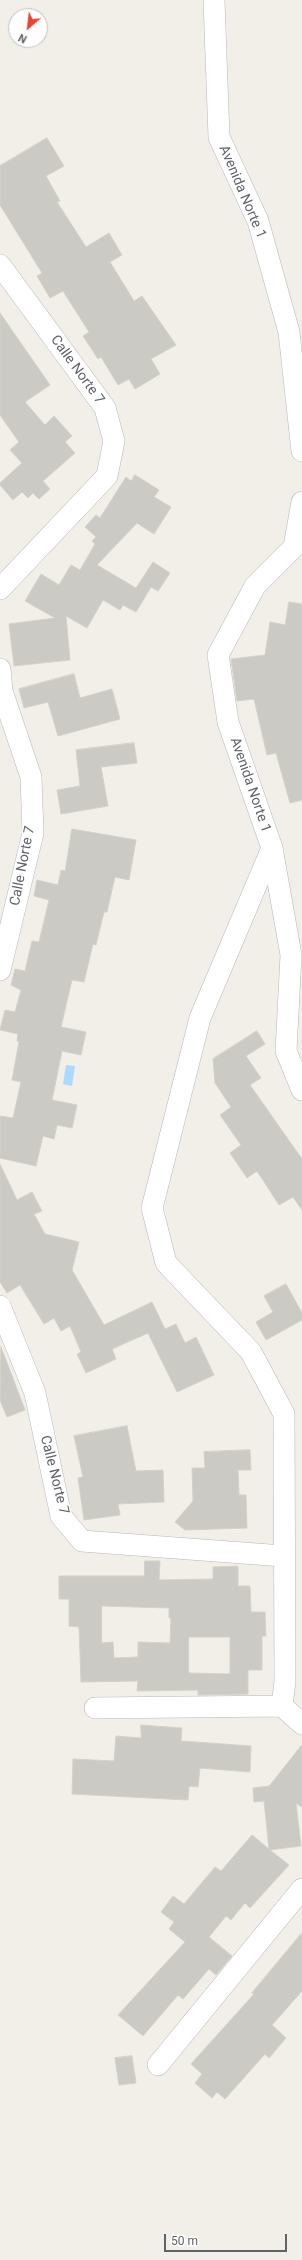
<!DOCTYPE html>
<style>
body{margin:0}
#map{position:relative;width:302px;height:2260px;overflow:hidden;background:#f1efe8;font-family:Roboto,sans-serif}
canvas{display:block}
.north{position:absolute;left:8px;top:8px;width:40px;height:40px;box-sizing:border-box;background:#fff;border:1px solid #bfc1c3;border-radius:50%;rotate:208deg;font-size:11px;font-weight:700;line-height:16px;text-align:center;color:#5f6368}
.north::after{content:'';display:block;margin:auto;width:14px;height:18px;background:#ea4335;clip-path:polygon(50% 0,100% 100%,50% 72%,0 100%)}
.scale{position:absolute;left:164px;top:2234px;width:123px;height:18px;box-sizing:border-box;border:2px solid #5f6368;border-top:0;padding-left:5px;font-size:12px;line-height:14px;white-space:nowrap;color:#5f6368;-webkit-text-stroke:3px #fff;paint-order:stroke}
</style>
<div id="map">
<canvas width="302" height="2260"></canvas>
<div class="north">N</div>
<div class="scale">50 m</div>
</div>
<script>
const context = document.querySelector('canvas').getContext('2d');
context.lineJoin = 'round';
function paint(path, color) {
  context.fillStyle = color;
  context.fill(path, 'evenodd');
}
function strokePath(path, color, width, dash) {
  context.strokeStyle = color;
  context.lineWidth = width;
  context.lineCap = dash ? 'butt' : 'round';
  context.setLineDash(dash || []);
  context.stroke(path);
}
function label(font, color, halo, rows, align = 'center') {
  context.font = font + ' Roboto,sans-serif';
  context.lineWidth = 3;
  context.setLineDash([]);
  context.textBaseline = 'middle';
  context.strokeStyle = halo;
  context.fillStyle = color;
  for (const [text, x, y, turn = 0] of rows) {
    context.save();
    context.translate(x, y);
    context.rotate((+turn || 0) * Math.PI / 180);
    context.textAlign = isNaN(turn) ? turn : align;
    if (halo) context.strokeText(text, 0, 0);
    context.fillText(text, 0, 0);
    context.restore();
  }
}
const water = new Path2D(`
 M66,1065L75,1066L72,1086L63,1084Z`);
const building = new Path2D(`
 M47,138L64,166L46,176L60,201L57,202L86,247L109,233L122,255L110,262L134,301L142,296L176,345L151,359L160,374L135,389L129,379L118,385L101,357L98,359L83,336L89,332L63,291L50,298L37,276L42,273L0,205V166Z
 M0,313L50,385L25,402L45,425L54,416L72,436L65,442L75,453L43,481L50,489L39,499L33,493L28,498L22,492L13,500L0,485V483L22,463L10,450L19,442L0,415Z
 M135,475L159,490L154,497L171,507L154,534L137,523L97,565L136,588L153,562L170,573L158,591L151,587L136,612L123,605L120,610L103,600L87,628L66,616L70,660L14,666L9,624L55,618L25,601L41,574L59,585L71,565L80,570L95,544L92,541L96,537L85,527L96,515L100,518L126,477L131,481Z
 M289,602L302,604V800L290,803L276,753L267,755L254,699L237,701L231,659L265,655L270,622L285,625Z
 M74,674L80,698L112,689L120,719L58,736L48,702L24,708L19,689Z
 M134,743L137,763L101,767L108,806L61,814L57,790L80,786L76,750Z
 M72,829L136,840L129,880L115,877L107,912H104L96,945L93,944L84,982L72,980L61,1027L86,1032L81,1055L62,1051L52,1100L77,1105L72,1128L57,1125L54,1139L43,1136L36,1166L0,1158V1116L13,1118L21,1082L12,1080L19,1042L17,1041L18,1034L0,1030L5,1010L15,1012L21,990L11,985L15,969L25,971L32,941L39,942L49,900L34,896L37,880L58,885L61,870L65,871Z
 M257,1031L265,1044L246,1056L261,1078L250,1085L302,1159V1210L293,1197L279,1205L257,1171L247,1178L230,1153L241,1145L220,1115L231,1107L215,1083L213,1059Z
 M0,1164L17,1200L32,1192L42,1211L34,1214L45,1234L79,1242L72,1270L104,1325L152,1302L165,1329L176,1324L185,1343L196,1337L214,1375L177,1392L148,1333L112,1349L116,1359L86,1373L77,1354L81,1352L70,1326L61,1331L54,1318L44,1324L20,1285L7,1293L0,1282Z
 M286,1284L302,1313V1320L266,1340L256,1322L273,1312L264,1296Z
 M1,1347L25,1410L7,1417L0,1400Z
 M127,1426L136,1471L163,1470L164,1502L118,1504L120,1515L84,1520L78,1478L83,1477L74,1436Z
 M250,1450L251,1470H238L239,1495H246L247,1528L185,1530L175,1522L193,1501L192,1468H205L204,1452Z
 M145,1561H160L159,1580L213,1579V1567L238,1566V1586H250L251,1612H265L266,1636H262V1670H248V1694L198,1695V1690L137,1691L138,1681L81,1682L79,1627L69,1626V1599H59V1576H144ZM102,1606L169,1608V1618H171L170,1643L138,1642V1657L114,1658L113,1642L102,1643ZM189,1637H230V1674L189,1673Z
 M141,1725L182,1728L181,1741L251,1746L250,1772L200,1768L198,1787L189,1786L188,1800L72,1794L73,1759L114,1761L116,1736L141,1738Z
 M302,1745V1807L296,1803L301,1846L270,1850L289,1865L250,1908L245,1903L231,1920L226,1916L209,1937L232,1956L216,1975L209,1969L183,1999L178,1995L143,2036L118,2015L185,1942L169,1929L174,1922L161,1912L173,1896L184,1904L215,1867L221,1871L252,1835L269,1849L264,1801L254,1802L253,1788L269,1786Z
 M302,1933V1991L272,2025L286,2038L269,2058L265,2054L225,2099L217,2092L212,2098L195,2083L202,2074L191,2064L254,1994L252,1993Z
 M132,2056L136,2083L119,2085L115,2058Z`);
const minor = new Path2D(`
 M214,0L219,137L258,221L289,332L302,451
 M0,265L105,408L114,441L107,476L0,589
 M302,502L294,547L255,586L218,655L228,722L272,848L291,955L286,1051L302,1090
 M0,669L2,691L31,777L33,833L0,970
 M272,848L200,1018L152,1208L166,1263L251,1352L284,1414L285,1681L282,1706L302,1724
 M0,1306L35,1393L61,1516L82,1541L283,1556
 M95,1708L282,1706
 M158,2065L302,1889`);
const streetNames = [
 ["Avenida Norte 1",242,192,67],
 ["Calle Norte 7",77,370,54],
 ["Avenida Norte 1",250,785,71],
 ["Calle Norte 7",23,866,-79],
 ["Calle Norte 7",54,1475,76]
];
paint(water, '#aadaff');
paint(building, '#cccac5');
strokePath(building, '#d6d1c6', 1);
strokePath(minor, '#b5b8bc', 22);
strokePath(minor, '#fff', 21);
label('14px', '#5f6368', '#fff', streetNames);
</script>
